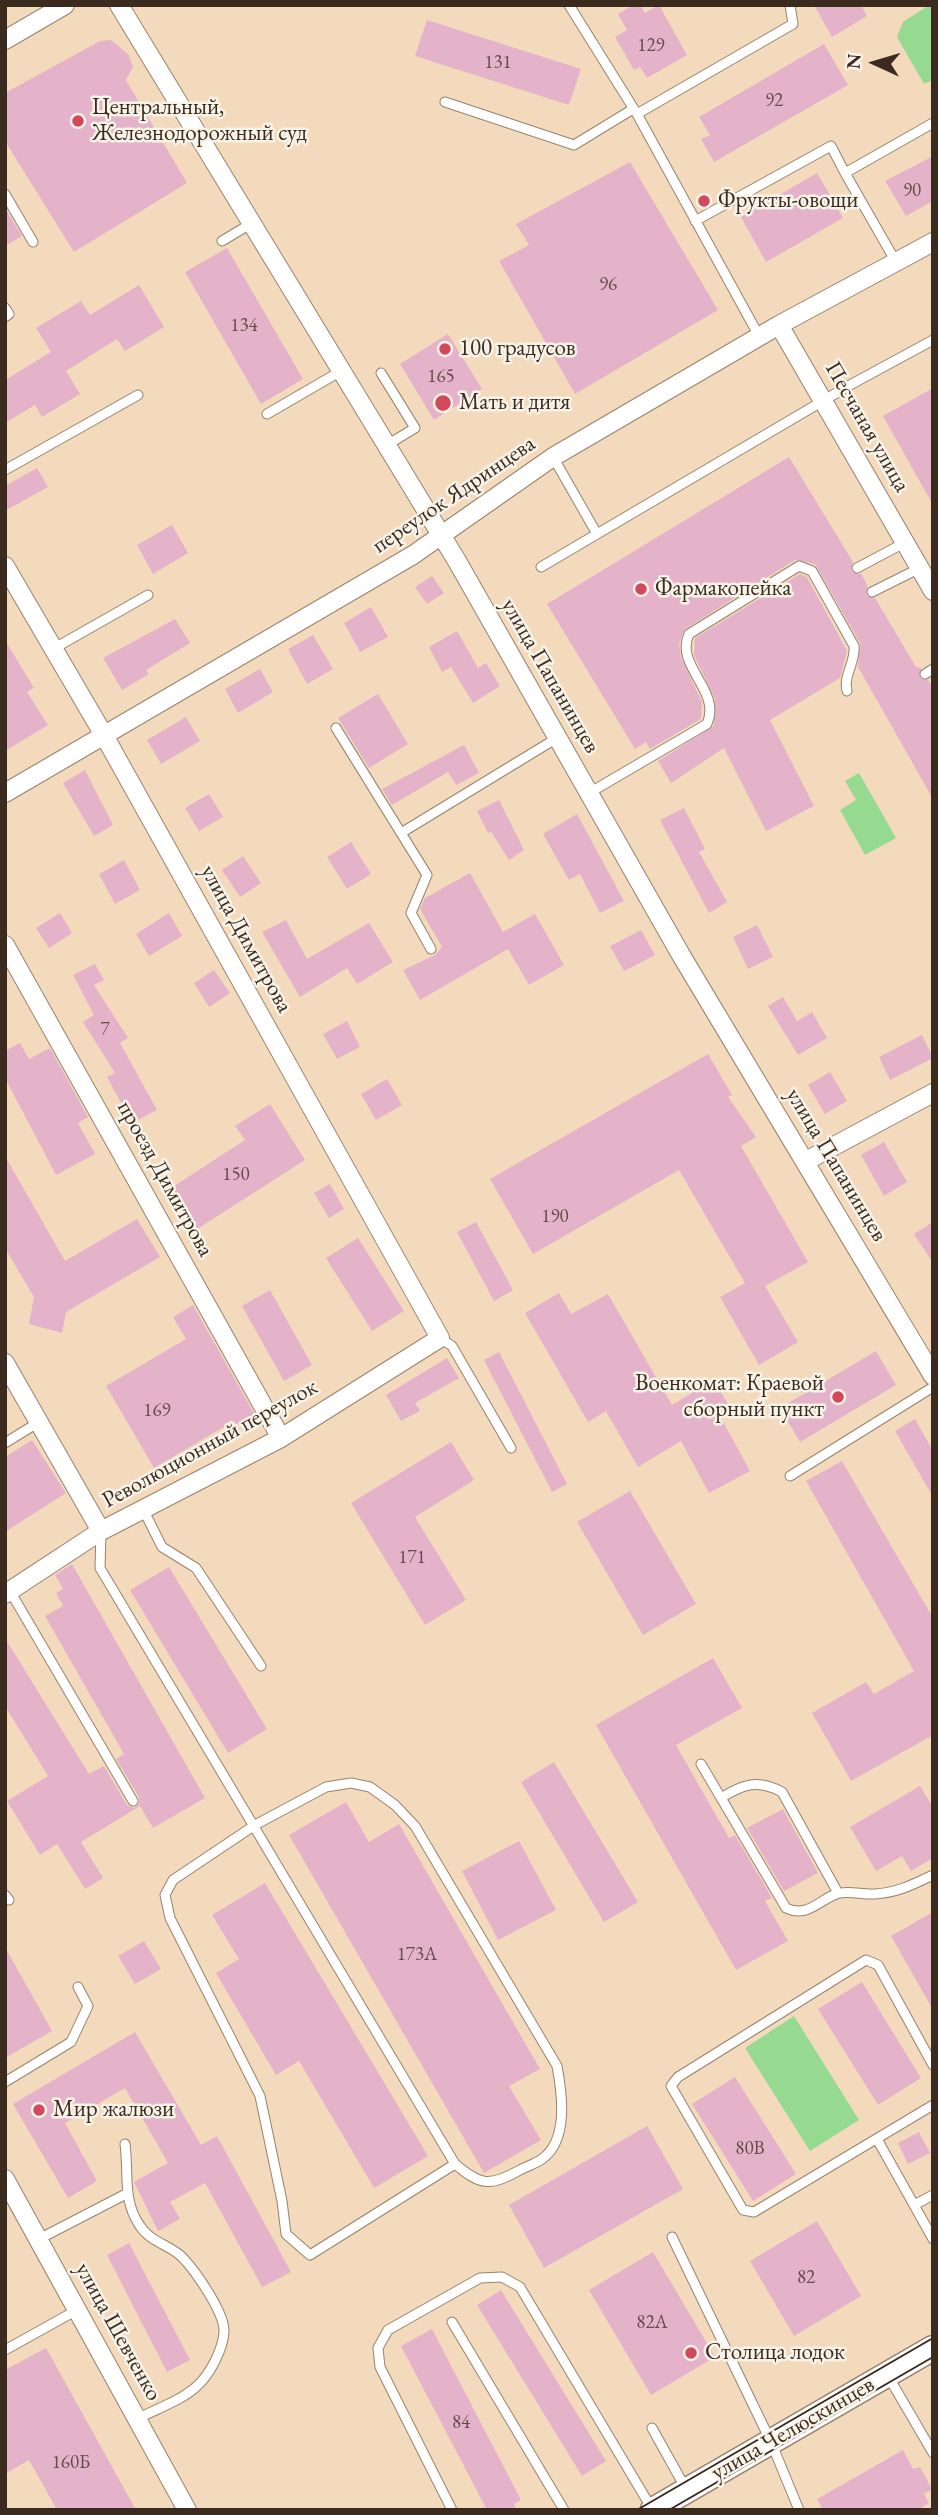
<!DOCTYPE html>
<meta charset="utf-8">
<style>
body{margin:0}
#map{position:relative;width:938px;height:2515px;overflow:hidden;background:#f4dabc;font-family:"EB Garamond",serif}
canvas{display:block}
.frame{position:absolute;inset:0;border:7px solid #3b2a1e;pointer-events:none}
.north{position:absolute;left:840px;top:28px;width:70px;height:70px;-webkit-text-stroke:5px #f7f3e8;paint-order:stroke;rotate:274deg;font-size:19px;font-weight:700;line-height:28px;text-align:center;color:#3b2a1e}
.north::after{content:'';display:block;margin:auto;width:24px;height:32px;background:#3b2a1e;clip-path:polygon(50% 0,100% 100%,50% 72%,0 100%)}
</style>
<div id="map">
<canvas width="938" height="2515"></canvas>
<div class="frame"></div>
<div class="north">N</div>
</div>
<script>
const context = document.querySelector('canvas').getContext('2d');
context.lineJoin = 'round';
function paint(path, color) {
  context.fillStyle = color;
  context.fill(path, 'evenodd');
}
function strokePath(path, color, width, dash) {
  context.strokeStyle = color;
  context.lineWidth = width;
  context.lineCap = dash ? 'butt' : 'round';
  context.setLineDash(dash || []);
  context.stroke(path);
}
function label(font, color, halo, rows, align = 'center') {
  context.font = font + ' "EB Garamond",serif';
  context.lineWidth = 5;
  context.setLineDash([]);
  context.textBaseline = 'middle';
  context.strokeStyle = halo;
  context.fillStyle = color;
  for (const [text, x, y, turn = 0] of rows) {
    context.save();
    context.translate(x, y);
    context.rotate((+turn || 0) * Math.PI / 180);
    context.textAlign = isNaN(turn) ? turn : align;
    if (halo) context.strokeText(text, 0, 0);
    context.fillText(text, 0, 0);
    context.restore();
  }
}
const green = new Path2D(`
 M929,5L933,12V80L924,84L897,37L903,22Z
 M859,773L896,838L865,855L840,810L856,800L845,781Z
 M794,2016L859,2120L810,2151L745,2048Z`);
const building = new Path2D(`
 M634,5H640L645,13L659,5L687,55L647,78L640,67L634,70L615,37L627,30L618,14Z
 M814,5H861L867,16L832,37Z
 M427,20L581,69L569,105L415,56Z
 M111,40L128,54L133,67L126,80L187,183L74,252L5,141V93L100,41Z
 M824,44L848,85L714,162L701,139L710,135L699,117Z
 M933,156V201L906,216L885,181Z
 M630,162L718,310L575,394L499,261L529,245L516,224Z
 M817,173L843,218L766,262L741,217Z
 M5,208L22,236L5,246Z
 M227,248L303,379L261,404L185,272Z
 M139,285L164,327L125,351L117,339L66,371L80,394L42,417L35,405L5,423V380L51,352L36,328L81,301L90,315Z
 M448,334L482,389L434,420L400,364Z
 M933,388V505L883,416Z
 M789,457L853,562L851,572L861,574L868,586L866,596L875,598L916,667L921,668L920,678L928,680L933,689V799L858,667L860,643L815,564L795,560L685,629L679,644L681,658L702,702L701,719L650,749L646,742L635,749L547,604Z
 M37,468L48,487L5,511V486Z
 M172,525L188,553L153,574L137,545Z
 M800,574L807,577L847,651L840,678L770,720L814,806L766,831L724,748L671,783L658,761L714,726L715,699L694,655L695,638Z
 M432,576L444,593L427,604L415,587Z
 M371,607L388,637L360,652L344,623Z
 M175,619L190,643L146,670L149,674L122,690L103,658Z
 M457,631L478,668L486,663L500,686L473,703L451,667L442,672L429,647Z
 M313,635L333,669L307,684L288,649Z
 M5,640L34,688L27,692L48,725L5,751Z
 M260,669L273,692L238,713L225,689Z
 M378,694L408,744L369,768L338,718Z
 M186,717L200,741L161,764L147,740Z
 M464,745L479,773L456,785L448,772L392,805L382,789Z
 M85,770L113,825L94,836L63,783Z
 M209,794L223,817L199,831L185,808Z
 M499,800L524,850L509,860L491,832L488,833L477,811Z
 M684,808L705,849L699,852L727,902L709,913L660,820Z
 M577,814L624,901L600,913L580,874L569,880L543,834Z
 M351,842L371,874L347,889L327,857Z
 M243,856L261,883L240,897L222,870Z
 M124,860L140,890L115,904L99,874Z
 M470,873L503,932L535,914L564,965L529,985L508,949L420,1000L403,970L435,955L442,947L420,909L425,898Z
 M60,913L72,933L49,948L36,928Z
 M169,913L182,936L149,956L136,934Z
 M286,920L307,959L369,923L393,962L357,984L347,968L300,997L262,932Z
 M757,925L773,957L748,969L733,937Z
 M641,930L655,955L624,971L610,946Z
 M95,964L104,980L94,985L128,1038L120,1043L157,1110L132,1123L107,1077L115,1073L83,1022L94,1015L73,975Z
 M214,970L230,993L209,1007L194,983Z
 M783,997L797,1021L812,1012L827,1038L798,1055L768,1006Z
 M347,1021L360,1047L337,1059L323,1034Z
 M922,1035L933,1058L890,1080L879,1057Z
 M20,1043L29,1059L50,1048L88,1117L78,1123L95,1154L56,1175L5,1078V1051Z
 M708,1054L732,1095L728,1097L756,1137L741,1146L808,1262L765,1286L798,1342L759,1365L720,1297L745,1283L679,1170L533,1254L490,1179Z
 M830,1072L847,1101L825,1114L808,1085Z
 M387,1079L402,1105L376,1120L361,1094Z
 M270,1104L305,1160L194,1231L168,1190L245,1140L235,1126Z
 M884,1142L907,1182L884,1196L861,1155Z
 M5,1156L65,1261L137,1219L160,1257L66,1312L62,1333L29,1324L34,1297L5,1248Z
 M330,1184L344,1209L329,1218L314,1193Z
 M476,1222L513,1290L494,1301L457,1232Z
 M933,1222V1263L914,1234Z
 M358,1238L404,1311L372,1331L326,1258Z
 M270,1290L312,1365L284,1381L242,1306Z
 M559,1293L571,1314L608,1294L672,1405L714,1380L732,1411L721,1418L750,1471L709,1493L681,1441L638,1467L606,1411L588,1422L525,1313Z
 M193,1305L255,1415L237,1426L234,1421L154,1468L106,1386L186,1339L173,1317Z
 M876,1351L896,1385L800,1442L780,1408Z
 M499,1352L567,1484L552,1492L484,1360Z
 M447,1358L459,1378L415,1403L420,1411L401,1421L386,1395Z
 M915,1419L933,1451V1497L895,1431Z
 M32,1440L66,1493L5,1532V1457Z
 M451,1442L474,1480L415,1517L466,1600L425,1625L351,1503Z
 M842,1461L933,1618V1735L851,1781L812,1713L866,1682L874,1694L914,1671L806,1481Z
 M630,1491L696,1604L643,1635L577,1522Z
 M72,1564L205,1798L153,1828L140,1806L81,1842L103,1878L85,1889L57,1844L40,1855L7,1801L48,1776L5,1706V1638L89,1774L104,1766L127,1805L134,1808L139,1804V1797L116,1759L124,1754L45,1616L63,1606L56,1593L63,1589L55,1575Z
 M169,1567L267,1729L228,1753L130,1590Z
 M713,1658L742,1708L676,1745L729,1838L735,1835L772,1898L765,1901L788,1941L736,1970L596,1725Z
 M554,1762L638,1902L604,1922L521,1782Z
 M920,1786L933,1807V1858L911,1871L902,1856L876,1871L850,1827Z
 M346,1802L369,1842L399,1824L540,2069L509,2086L541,2140L484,2173L289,1835Z
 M783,1809L818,1873L784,1891L747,1828Z
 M519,1841L556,1910L498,1940L462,1871Z
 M265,1883L428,2156L374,2188L299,2061L276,2075L216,1973L239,1959L212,1915Z
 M933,1912V2010L891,1936Z
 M144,1941L161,1969L135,1984L118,1956Z
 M5,1947L52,2031L5,2058Z
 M862,1982L921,2078L878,2105L818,2009Z
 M135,2032L201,2145L217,2136L291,2272L262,2287L205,2183L170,2202L180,2219L158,2231L134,2182L168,2163L125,2088L65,2123L97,2181L68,2198L13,2104Z
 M735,2077L796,2174L753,2201L692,2104Z
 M647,2126L683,2189L544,2268L509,2205Z
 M919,2132L930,2153L908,2164L898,2143Z
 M817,2221L861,2296L794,2336L750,2261Z
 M129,2243L190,2360L167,2372L107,2255Z
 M653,2252L715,2357L651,2395L589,2290Z
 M501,2290L606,2461L582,2476L477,2305Z
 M432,2329L521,2500L514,2504L517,2510H487L401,2346Z
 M46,2348L136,2510H57L29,2460L5,2474V2370Z
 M903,2450L913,2469L920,2467L932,2489L924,2494L929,2503L918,2510H823L817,2499Z`);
const lane = new Path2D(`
 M569,5L637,114L759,336
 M445,102L574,145L633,109
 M637,114L793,24L790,5
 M5,194L33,242
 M695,221L831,146L845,173
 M222,241L252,223
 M896,262L845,173L933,123
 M5,308L9,314L5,317
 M381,373L415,428L387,445
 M267,414L341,371
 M553,457L597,534
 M5,470L138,395
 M541,567L850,385L933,340
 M857,568L906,542
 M872,592L920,568
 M53,649L148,595
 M925,674L933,669
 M336,728L427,875L411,913L431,949
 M589,793L707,724C722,690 674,666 689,634L799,566L812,571L854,646C856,662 843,675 847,691
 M401,833L557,738
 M440,1338L452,1346L511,1448
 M5,1443L39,1422
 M790,1476L933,1387
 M144,1511L162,1547L196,1568L261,1666
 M101,1532L100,1568L455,2164C480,2185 489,2187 518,2171C525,2167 535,2164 542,2159C569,2140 562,2093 557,2066L415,1826L395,1805L370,1787L351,1783L326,1787L255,1825L173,1880L165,1895L170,1918L260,2096L282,2201L286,2234L310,2255L455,2164
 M10,1591L133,1801
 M701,1764L786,1908C807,1918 818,1901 836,1894C847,1890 863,1895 875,1894C897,1893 914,1884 933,1875
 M721,1798C743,1784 758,1779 782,1792L838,1893
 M5,1895L9,1900
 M933,2065L878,1965L866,1960L678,2077L671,2086L743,2210L754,2212L933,2105
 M5,2082L71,2042L88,2006L78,1987
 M877,2139L914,2205
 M125,2144C129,2173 122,2200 140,2226C151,2243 171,2245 183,2258C196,2272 225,2313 224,2332C223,2349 210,2374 198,2385C183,2400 156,2409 137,2419
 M933,2195L914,2205L933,2239
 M672,2237L771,2442L799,2510
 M39,2239L126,2194
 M452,2322L564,2510
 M5,2350L77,2310
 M888,2376L933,2453
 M652,2428L686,2489
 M452,2510L380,2367L378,2348L388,2330L480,2278L502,2277L520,2287L652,2509`);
const street = new Path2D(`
 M119,5L457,561L681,955L933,1376
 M5,40L65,5
 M779,325L933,591
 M5,566L105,737L440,1338L281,1438L101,1531L5,1594
 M5,793L413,555L553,457L779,325L933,242
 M5,945L281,1438
 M806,1161L933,1093
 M5,1363L101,1531
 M5,2179L187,2510`);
const secondary = new Path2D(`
 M653,2510L933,2348`);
const tram = new Path2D(`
 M637,2510L933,2338
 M669,2510L933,2357`);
const markers = [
 [78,121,7,"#d1495b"],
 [704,201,7,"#d1495b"],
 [445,349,7,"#d1495b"],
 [443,403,9,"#d1495b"],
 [641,589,7,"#d1495b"],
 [838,1397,7,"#d1495b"],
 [39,2110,7,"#d1495b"],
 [691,2353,7,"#d1495b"]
];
const numberNames = [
 ["129",651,46],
 ["131",498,63],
 ["92",774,101],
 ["90",912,191],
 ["96",608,285],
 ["134",244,326],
 ["165",441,377],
 ["7",105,1030],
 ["150",236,1175],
 ["190",555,1217],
 ["169",157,1411],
 ["171",412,1558],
 ["173А",417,1955],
 ["80В",750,2149],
 ["82",806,2278],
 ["82А",652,2323],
 ["84",461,2423],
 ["160Б",71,2463]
];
const poiNames = [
 ["Центральный,",92,108],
 ["Железнодорожный суд",92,134],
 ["Фрукты-овощи",718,201],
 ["100 градусов",459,349],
 ["Мать и дитя",459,403],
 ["Фармакопейка",655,589],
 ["Военкомат: Краевой",824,1384,"right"],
 ["сборный пункт",824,1410,"right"],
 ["Мир жалюзи",53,2110],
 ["Столица лодок",705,2353]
];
const streetNames = [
 ["Песчаная улица",867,427,60],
 ["переулок Ядринцева",454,495,-34],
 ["улица Папанинцев",550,676,60],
 ["улица Димитрова",246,939,61],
 ["улица Папанинцев",836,1165,59],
 ["проезд Димитрова",165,1179,61],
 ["Революционный переулок",210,1444,-29],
 ["улица Шевченко",118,2332,61],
 ["улица Челюскинцев",793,2429,-30]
];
paint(green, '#96da92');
paint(building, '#e4b3ca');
strokePath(lane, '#98826d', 11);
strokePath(street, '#98826d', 20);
strokePath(secondary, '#98826d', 27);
strokePath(lane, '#fff', 9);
strokePath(street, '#fff', 18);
strokePath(secondary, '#fff', 24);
strokePath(tram, '#3b2a1e', 2);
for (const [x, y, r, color] of markers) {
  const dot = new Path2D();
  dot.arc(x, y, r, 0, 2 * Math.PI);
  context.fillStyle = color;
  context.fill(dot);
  strokePath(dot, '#f7f3e8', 2.5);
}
label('19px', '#654c49', null, numberNames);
label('23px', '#3b2a1e', '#f7f3e8', poiNames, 'left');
label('23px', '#3b2a1e', '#f7f3e8', streetNames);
</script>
